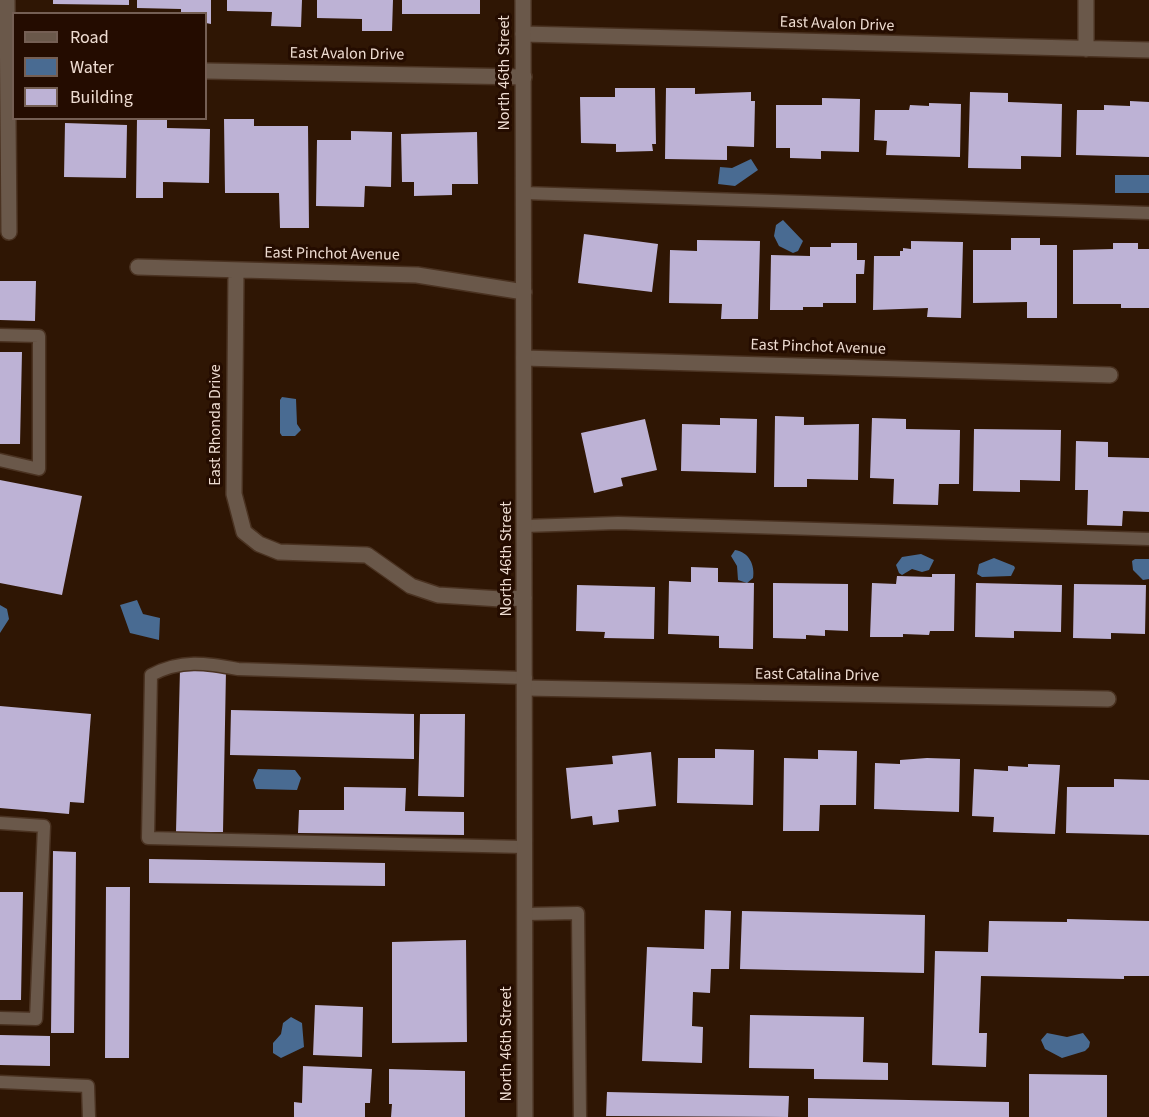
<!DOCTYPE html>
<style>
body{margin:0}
#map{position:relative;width:1149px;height:1117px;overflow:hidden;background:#2f1604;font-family:"Source Sans 3",sans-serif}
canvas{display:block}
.legend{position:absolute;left:12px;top:12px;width:195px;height:108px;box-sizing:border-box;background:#240c00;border:2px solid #755f54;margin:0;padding:8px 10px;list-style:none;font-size:18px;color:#eedcd1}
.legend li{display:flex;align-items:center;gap:12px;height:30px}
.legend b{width:30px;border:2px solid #755f54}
</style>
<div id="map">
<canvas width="1149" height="1117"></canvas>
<ul class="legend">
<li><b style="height:8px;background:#6a584a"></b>Road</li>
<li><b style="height:16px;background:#496b92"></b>Water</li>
<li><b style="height:16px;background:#bdb2d5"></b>Building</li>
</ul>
</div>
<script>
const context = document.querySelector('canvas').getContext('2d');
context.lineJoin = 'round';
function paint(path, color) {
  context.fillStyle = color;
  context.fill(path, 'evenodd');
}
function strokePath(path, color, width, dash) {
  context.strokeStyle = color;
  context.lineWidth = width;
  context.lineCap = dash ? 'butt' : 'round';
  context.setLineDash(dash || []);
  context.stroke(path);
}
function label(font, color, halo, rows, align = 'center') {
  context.font = font + ' "Source Sans 3",sans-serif';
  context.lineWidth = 6;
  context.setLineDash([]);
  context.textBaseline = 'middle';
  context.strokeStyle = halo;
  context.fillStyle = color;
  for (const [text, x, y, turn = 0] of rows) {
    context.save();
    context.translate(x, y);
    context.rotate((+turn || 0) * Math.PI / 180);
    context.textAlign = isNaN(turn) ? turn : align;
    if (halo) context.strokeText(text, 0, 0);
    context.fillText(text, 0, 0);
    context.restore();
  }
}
const water = new Path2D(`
 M751,159L758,170L735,186L718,184L720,167L732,168Z
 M1115,175H1149V193H1115Z
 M783,220L803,241L798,251L793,253L779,246L774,236L776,225Z
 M282,397L296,399L297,424L301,430L295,436H282L280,433V400Z
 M735,550C749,552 755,565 753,578L747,583L738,580L737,566L731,556Z
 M921,554L934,560L929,570L922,572L912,569L902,575L899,573L896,565L902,557Z
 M994,558L1014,566L1015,568L1011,576L982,577L977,574L979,564Z
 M1135,559H1149V579L1143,580L1133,570L1132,561Z
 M137,600L143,614L160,618L159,640L130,633L120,605Z
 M0,605L7,609L9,619L0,633Z
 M258,769L295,770L301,778L297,790L256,789L253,780Z
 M291,1017L302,1023L304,1047L281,1058L273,1053V1043L281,1034L283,1023Z
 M1047,1033L1067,1037L1083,1033L1090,1042L1089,1047L1085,1051L1062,1058L1045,1049L1041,1040Z`);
const building = new Path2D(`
 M53,0H129V5L53,4Z
 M137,0H211V24L206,23V14H181V9L137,8Z
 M227,0H302L301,27L271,26L272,12L227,11Z
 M317,0H393L392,31H362V19L317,18Z
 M402,0H480V14H402Z
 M615,88H655L656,144H652L653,151L616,152V144L581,143L580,97H615Z
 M666,88H695V94L751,92V101H755L754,147L727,146V160L665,159Z
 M970,92L1008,93V102L1062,104L1061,157L1021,156V169L968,168Z
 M822,98L860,99L859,152L821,151V159L790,158V148H776V105H822Z
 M1130,101L1149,102V157L1076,155L1077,110H1104V105L1130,106Z
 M929,103L961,104L960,157L886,155L887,141L874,140L875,110H909L910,105L929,106Z
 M137,118H167V128L210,129L209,183L163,182V198H136Z
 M224,119H254V126H308L309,228H280L279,193H225Z
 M65,123L127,125L126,178L64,177Z
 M351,131L392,132L391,187L365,186L364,207L316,206L317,140H351Z
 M477,132L478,184H452V195L414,196V182H402L401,134Z
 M584,234L658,244L652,292L578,283Z
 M1011,238H1040V245H1057V318H1027V302L973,303V250H1011Z
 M697,240L760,241L758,319H721L722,304L669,303L670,250L697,251Z
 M911,241L963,242L961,318L927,317L928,308L873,310L874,256H900V251H903V248L911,249Z
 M831,243H857V260H865L864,274H856V303H823V307H803V310H770L771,255L810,256V247H831Z
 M1113,243H1138V249H1149V308H1121V304H1073V250L1113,249Z
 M0,281H36L35,321L0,320Z
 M0,352H22L20,444H0Z
 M775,416L804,417V425L859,424L858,480L807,479V487H774Z
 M720,418L757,419L756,473L681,471L682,424L720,425Z
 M872,418L906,419V429L960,430L959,484H939L938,505L893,504L894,479L870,478Z
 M645,419L657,470L621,478L623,486L594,493L581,433Z
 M974,429L1061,430L1060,481L1020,480V492L973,491Z
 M1076,441L1108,442V457L1149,458V512L1123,511L1122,526L1087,525L1088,490H1075Z
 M0,480L82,496L62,595L0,583Z
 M691,567L718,568V582L754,583L753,649L719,648V636L668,634L669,581L691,582Z
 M932,574H955L954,631H930L929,635L903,634V637H870L872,583L896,584L897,576L932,577Z
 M773,583L848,584V631L825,630V636L806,635V639L773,638Z
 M976,583L1062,585L1061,632L1014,631V638L975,637Z
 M1074,584L1146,585L1145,634L1111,633V639L1073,638Z
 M577,585L655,587L654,639L604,638L605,632L576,631Z
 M180,669L226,670L223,832H176Z
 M0,706L91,714L84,803L70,802L69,814L0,808Z
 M231,710L414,714V759L230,755Z
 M420,714H465L464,797L418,796Z
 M715,749L754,750L753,805L677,803L678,758H715Z
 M818,750L857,751L856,805H820L819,831H783L784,758L818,759Z
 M651,752L656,806L618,810L619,822L593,825L592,816L571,819L566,768L613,764L612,756Z
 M927,758L960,759L959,812L874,809L875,763L900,764V760Z
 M1028,764L1060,765L1055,834L993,832L994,817L972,816L974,769L1008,771V766L1028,767Z
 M1114,779L1149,780V835L1066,833L1067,787H1114Z
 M344,787L406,788L405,811L464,812V835L298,833L299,810H344Z
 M53,851L76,852L74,1033H51Z
 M149,859L385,863V886L149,883Z
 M106,887H130L129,1058H105Z
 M0,892H23L21,1000H0Z
 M705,910L731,911L729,969H711L710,993L693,992L692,1026L703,1027L702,1063L642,1061L647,947L704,949Z
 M742,911L925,915L924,973L740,969Z
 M1067,919L1149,921V976H1124V979L981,976L979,1033H987L986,1067L932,1065L935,951L988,952L989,921L1067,922Z
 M466,940L467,1042L392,1043V942Z
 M315,1005L363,1007L362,1057L313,1055Z
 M750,1015L864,1017L863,1062L888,1063V1080L814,1079V1069L749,1068Z
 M0,1035L50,1036V1066L0,1065Z
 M303,1066L372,1069L370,1103H365V1117H294V1102L302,1103Z
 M389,1069L465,1071V1117H391L392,1104H389Z
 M1029,1074L1107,1075V1117H1029Z
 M607,1092L789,1096L788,1117L606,1116Z
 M808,1098L1009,1102V1117H808Z`);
const service = new Path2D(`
 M523,193L1149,213
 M0,335L39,336V469L0,460
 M524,526L618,523L1149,539
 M0,823L44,826L36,1019L0,1018
 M524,847L148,838L151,675C181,659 206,663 238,669L526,678
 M525,914L578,913L580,1117
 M0,1082L88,1086L89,1117`);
const minor = new Path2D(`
 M7,0L9,232
 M523,34L1149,50
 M1086,49V0
 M206,71L524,77
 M138,267L417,275L524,292
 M236,271L234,494L244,532L259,544L279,552L367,555L411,586L438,595L501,599L524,598
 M524,358L1110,375
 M526,688L1108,699`);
const tertiary = new Path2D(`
 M523,0L525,1117`);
const streetNames = [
 ["East Avalon Drive",837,25,2],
 ["East Avalon Drive",347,55,1],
 ["North 46th Street",505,73,-90],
 ["East Pinchot Avenue",332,255,1],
 ["East Pinchot Avenue",818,348,2],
 ["East Rhonda Drive",216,425,-90],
 ["North 46th Street",507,559,-90],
 ["East Catalina Drive",817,676,1],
 ["North 46th Street",507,1044,-90]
];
paint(water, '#496b92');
paint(building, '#bdb2d5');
strokePath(service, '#4a3221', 15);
strokePath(minor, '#4a3221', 18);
strokePath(tertiary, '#4a3221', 18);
strokePath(service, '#6a584a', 12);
strokePath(minor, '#6a584a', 15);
strokePath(tertiary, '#6a584a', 15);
label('16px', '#eedcd1', '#240c00', streetNames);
</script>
